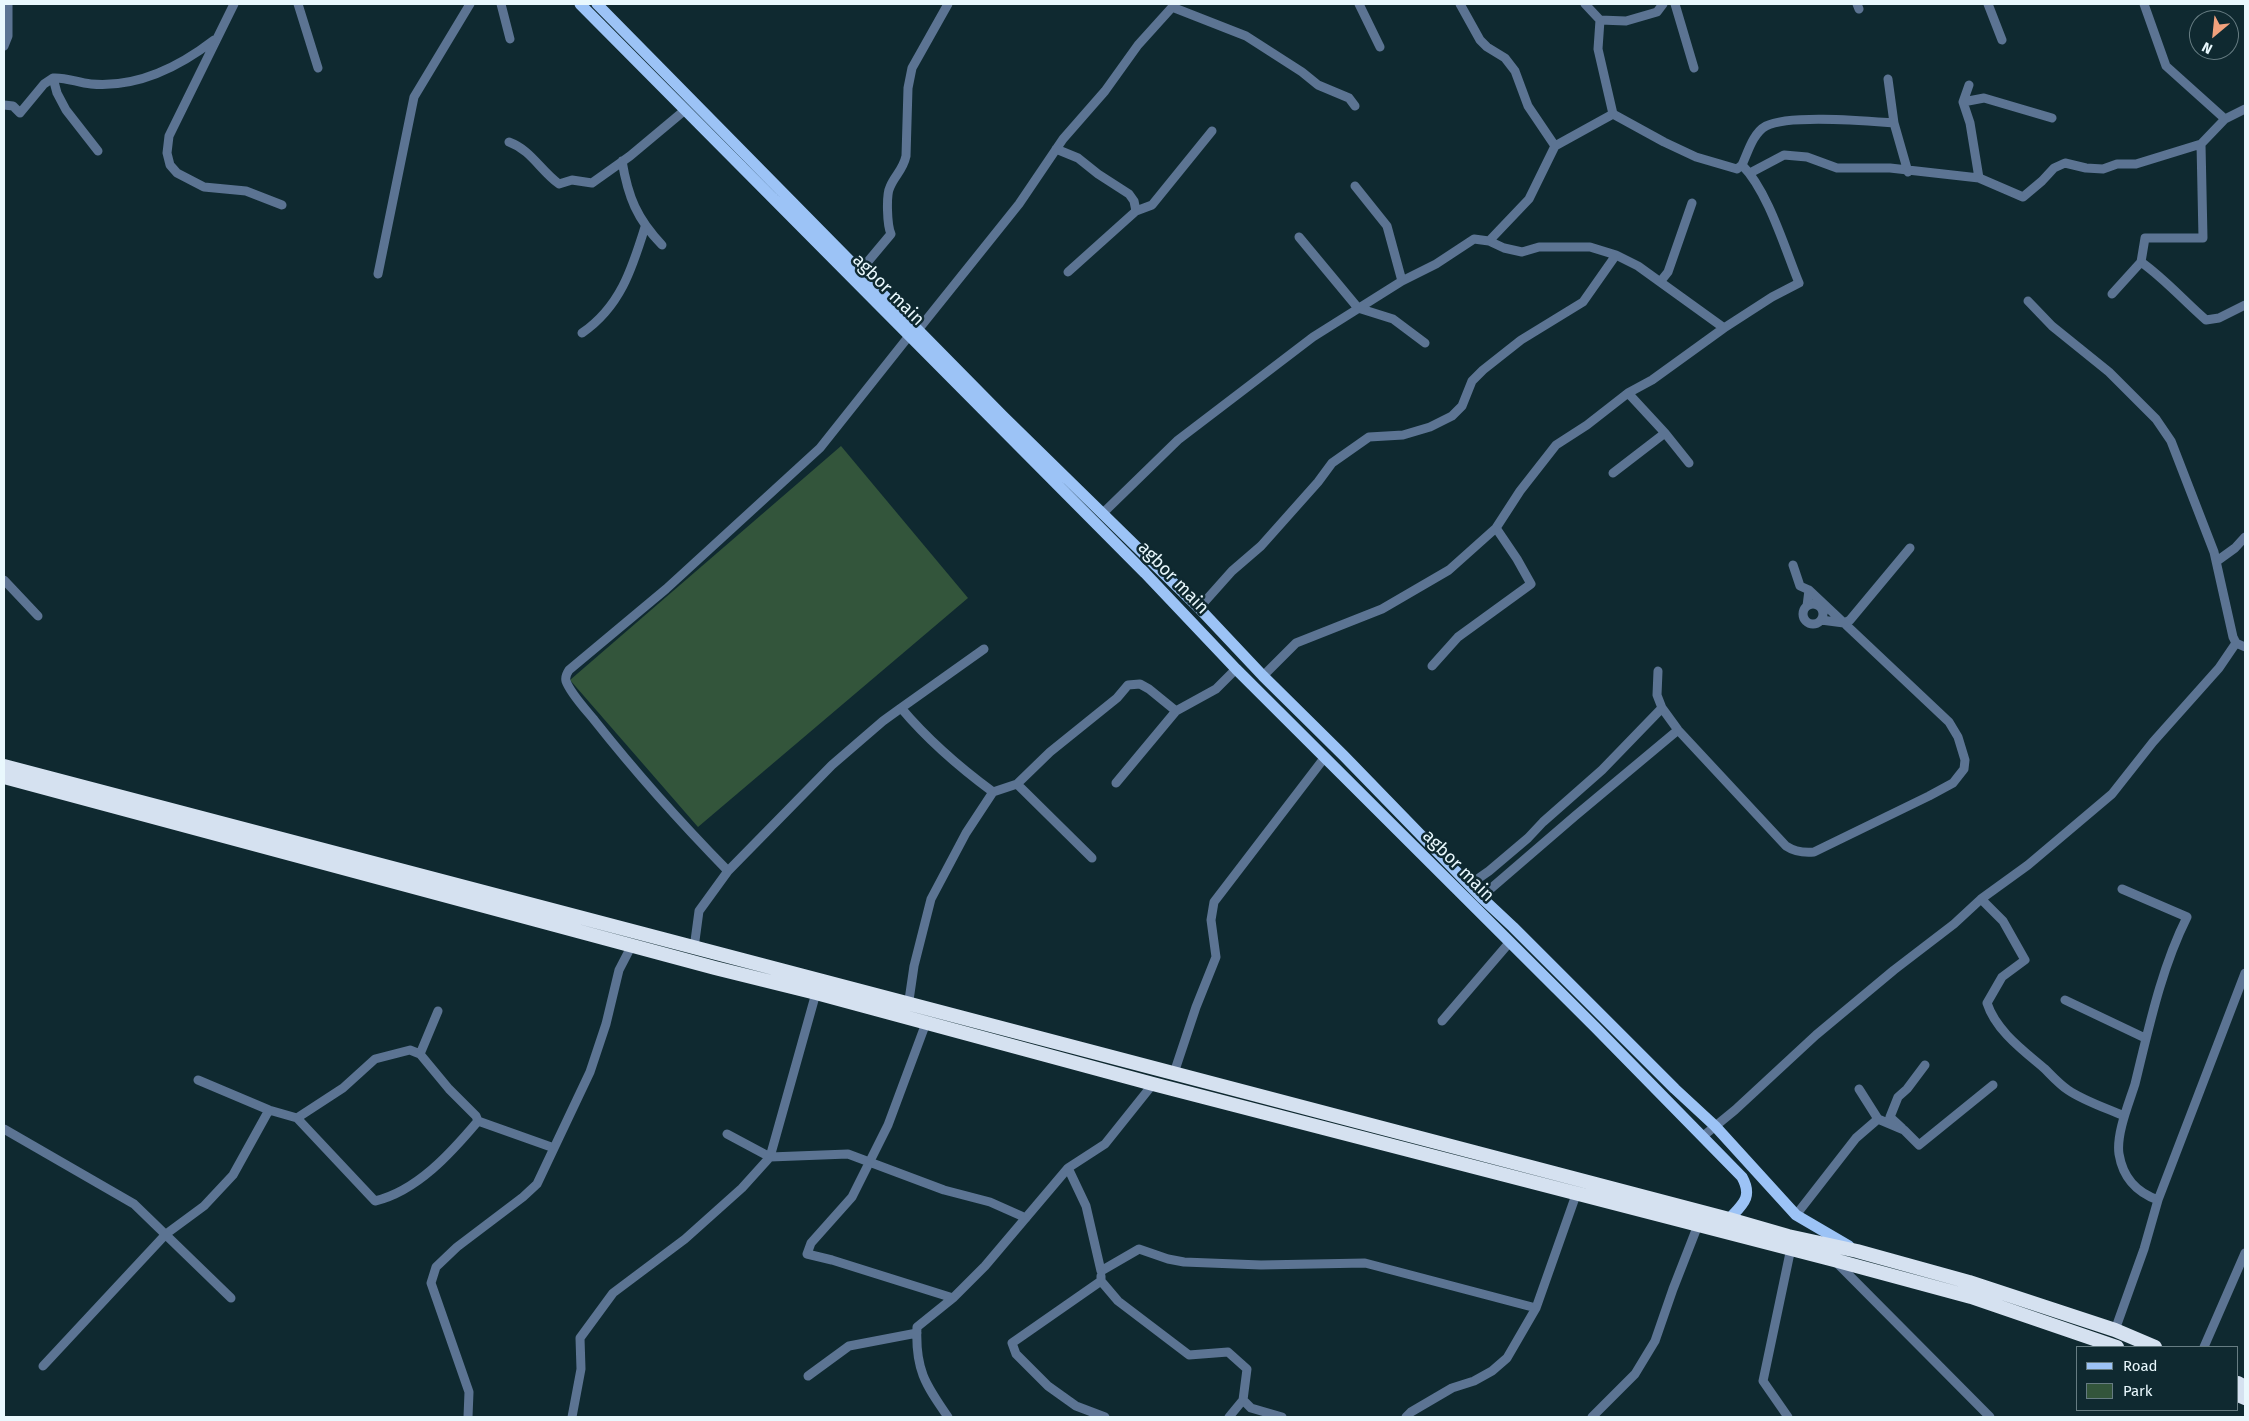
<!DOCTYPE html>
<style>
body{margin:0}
#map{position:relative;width:2249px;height:1421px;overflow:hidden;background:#0f2930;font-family:"Fira Sans",sans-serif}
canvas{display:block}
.frame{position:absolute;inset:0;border:5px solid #e9f8fd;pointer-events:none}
.legend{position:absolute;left:2076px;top:1346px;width:162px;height:65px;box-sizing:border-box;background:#0f2930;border:1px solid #667c82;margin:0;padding:6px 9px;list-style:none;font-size:15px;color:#e9f8fd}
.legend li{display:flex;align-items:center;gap:10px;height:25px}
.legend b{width:25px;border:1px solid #667c82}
.north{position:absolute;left:2189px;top:10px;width:50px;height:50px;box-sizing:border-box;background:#0f2930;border:1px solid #667c82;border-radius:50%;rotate:208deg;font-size:14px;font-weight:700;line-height:20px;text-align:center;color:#e9f8fd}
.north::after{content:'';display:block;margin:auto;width:18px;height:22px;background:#f1a17c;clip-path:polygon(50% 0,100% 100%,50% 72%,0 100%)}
</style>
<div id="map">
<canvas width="2249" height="1421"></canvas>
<div class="frame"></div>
<ul class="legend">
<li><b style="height:6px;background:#9cc3f6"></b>Road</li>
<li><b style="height:14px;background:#33553b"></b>Park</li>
</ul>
<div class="north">N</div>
</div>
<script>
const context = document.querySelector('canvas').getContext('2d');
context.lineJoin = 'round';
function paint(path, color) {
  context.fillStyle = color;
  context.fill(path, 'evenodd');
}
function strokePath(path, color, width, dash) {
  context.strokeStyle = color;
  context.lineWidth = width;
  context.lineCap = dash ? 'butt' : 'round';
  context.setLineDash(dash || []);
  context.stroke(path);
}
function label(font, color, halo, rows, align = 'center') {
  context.font = font + ' "Fira Sans",sans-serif';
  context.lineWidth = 5;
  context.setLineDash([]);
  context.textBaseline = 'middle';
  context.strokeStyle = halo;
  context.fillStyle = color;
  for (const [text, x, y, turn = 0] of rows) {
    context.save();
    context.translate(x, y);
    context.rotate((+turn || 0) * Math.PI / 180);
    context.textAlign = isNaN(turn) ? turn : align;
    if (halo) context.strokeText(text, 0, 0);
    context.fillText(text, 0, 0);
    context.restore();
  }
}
const green = new Path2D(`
 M841,446L968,598L698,827L570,680Z`);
const minor = new Path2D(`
 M234,4L169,136L167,153L170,165L177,173L204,187L246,191L282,205
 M298,4L318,68
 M501,4L510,39
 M1359,4L1380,47
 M1460,4L1480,40L1487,47L1505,58L1515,71L1528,106L1555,146L1613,114
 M1585,4L1600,20L1626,21L1657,12L1663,4
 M1675,4L1694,68
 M1857,4L1859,9
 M1988,4L2002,40
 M2144,4L2166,66L2225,119
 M1172,7L1246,36L1302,72L1318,85L1349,98L1355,106
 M4,46L8,36V4
 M1969,85L1963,102L1970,123L1979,178
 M1963,102L1984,98L2052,118
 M4,105L13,106L20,113L44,84L53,78
 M1894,123L1908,172
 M509,142C531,150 540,170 559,184L572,180L592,183L630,156L685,110
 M1056,149L1078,158L1098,174L1129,194L1134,201L1136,211L1068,272
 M98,151L66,110L57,93L53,78C66,77 78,83 91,84C136,88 179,67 214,40
 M622,161C628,197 637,219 662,245
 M1742,165C1748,152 1753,133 1766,126C1789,114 1867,121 1894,123L1888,79
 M1750,173L1784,155L1807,157L1837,168H1890L1979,178L2023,197L2042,181L2054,168L2065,163L2086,168L2103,169L2117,164H2136L2201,144L2225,119L2245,109
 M1355,186L1387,226L1402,281
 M1136,211L1152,205L1212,131
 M1299,237L1358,308L1393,319L1425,343
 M1489,241L1529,199L1555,146
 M2141,262C2165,279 2184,301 2206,320L2219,318L2245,305
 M860,271L891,234C887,225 886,195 890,187C895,175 903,170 906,156L908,88L912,68L948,4
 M378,274L414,97L470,4
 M1660,282L1668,272L1692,203
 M2112,294L2141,262L2145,238H2203L2201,144
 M2028,301L2052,326L2109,372L2156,419L2171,441L2214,552L2233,637L2236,643L2245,647
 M918,330L1019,204L1063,139L1105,91L1138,45L1175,4
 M582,333C620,307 632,269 645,227
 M1628,393L1665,433L1689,463
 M1613,473L1665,433
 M1103,513L1178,440L1313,337L1402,281L1436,264L1474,239L1489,241L1504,248L1522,252L1539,247H1590L1616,255L1638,266L1724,328
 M2217,561L2235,548L2245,537
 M1793,565L1800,586L1809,590L1807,606
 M4,580L38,616
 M1803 614a10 10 0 1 1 20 0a10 10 0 1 1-20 0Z
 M1199,608L1232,571L1261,546L1318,482L1332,463L1369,437L1403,435L1430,427L1452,416L1462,406L1472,381L1483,370L1521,340L1583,302L1616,255
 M1821,620L1844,623L1850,620L1910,548
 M1432,666L1458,637L1531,584L1517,559L1496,528
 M1658,671L1657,695L1662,708L1678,730L1786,846C1795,852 1803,853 1814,852L1929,796L1953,783L1964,769L1965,760L1958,737L1949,722L1809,590
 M1263,676L1296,643L1382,609L1449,570L1496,528L1520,491L1556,445L1587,425L1628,393L1652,380L1724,328L1772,297L1799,283C1785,249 1768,191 1742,165L1737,169L1696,157L1664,142L1613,114L1598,49L1600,20
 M901,708L984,649
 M1116,783L1176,711
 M1017,784L1092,858
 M728,871C681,823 637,774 595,721C587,711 570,693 566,681C565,677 567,673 569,670L666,589L820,448L909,336
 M1469,885L1489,871L1528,838L1543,822L1602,770L1662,708
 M2122,889L2187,917C2161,969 2149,1027 2135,1084C2129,1103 2116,1134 2119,1154C2123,1178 2136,1192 2158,1200
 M1481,897L1575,816L1678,730
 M1981,899L2003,921L2025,960L2002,977L1987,1003C1996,1031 2024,1051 2045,1069C2052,1076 2059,1084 2068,1090C2084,1101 2106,1108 2124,1116
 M694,948L699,911L728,871L832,765L883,721L901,708C928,740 959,767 993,792
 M2065,1000L2145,1038
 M908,1007L914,966L931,899L966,833L993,792L1017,784L1050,752L1117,698L1128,685L1140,684L1149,689L1176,711L1216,689L1236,669
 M1442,1021L1509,943
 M926,1023L888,1125L852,1197L811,1243L807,1254L832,1260L953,1298
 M420,1054L438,1011
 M1174,1073L1196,1007L1216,957L1211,920L1214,902L1325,757
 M198,1080L269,1110L297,1118L375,1201C417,1191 451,1153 478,1121
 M1859,1089L1878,1119
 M297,1118L343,1088L375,1059L410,1050L420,1054L449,1089L476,1116L478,1121L554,1148
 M1902,1128L1890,1117L1898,1097L1907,1089L1925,1065
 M4,1129L134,1204L231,1298
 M727,1134L770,1157L848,1154L944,1190L990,1202L1026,1218
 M1702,1137L1735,1110L1816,1035L1894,970L1954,924L1981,899L2028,865L2112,794L2153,742L2219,668L2236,643
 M1068,1168L1086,1206L1101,1271L1139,1249L1168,1259L1184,1262L1261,1265L1365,1263L1536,1308
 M1796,1215L1856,1138L1878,1119L1904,1130L1919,1145L1993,1085
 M1836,1262L1990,1417
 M1101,1276V1281L1118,1301L1189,1355L1228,1352L1247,1369L1243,1400
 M1101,1281L1012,1343L1016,1354L1048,1386L1076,1406L1105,1417
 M2115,1330L2144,1249L2158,1200L2245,973
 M2204,1347L2245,1253
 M43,1366L166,1234L204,1206L233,1175L269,1110
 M808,1376L849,1346L917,1333
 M468,1417L469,1392L431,1283L436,1267L457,1247L523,1197L537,1184L590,1072L606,1024L619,970L632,945
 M572,1417L581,1369L580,1338L613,1293L685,1239L742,1188L770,1157L816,993
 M948,1417C925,1384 915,1369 917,1327L953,1298L985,1266L1068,1168L1105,1144L1153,1084
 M1229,1417L1243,1400L1251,1408L1282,1417
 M1406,1417L1411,1412L1452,1388L1474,1381L1492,1371L1507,1358L1536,1308L1577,1192
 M1592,1417L1635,1374L1655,1341L1673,1289L1698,1225
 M1788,1417L1763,1381L1791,1248`);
const major = new Path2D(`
 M580,4L1145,573L1236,669L1596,1028L1742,1177C1753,1197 1743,1204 1729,1219
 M597,4L1003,416L1199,608L1263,676L1344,756L1481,897L1513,927L1675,1089L1715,1126L1796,1215L1849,1246`);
const highway = new Path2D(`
 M4,766L1729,1219L1788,1236L1857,1251L1969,1282L2115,1330L2155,1347
 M4,777L715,968L816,993L1153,1084L1834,1260L1971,1297L2117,1347
 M2238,1383L2245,1387
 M2238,1395L2245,1398`);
const streetNames = [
 ["agbor main",888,290,45],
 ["agbor main",1173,578,46],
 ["agbor main",1458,866,45]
];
paint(green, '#33553b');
strokePath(minor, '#5c7493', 9);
strokePath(major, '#9cc3f6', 11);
strokePath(highway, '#d5e1f0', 14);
label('18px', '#e9f8fd', '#0f2930', streetNames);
</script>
